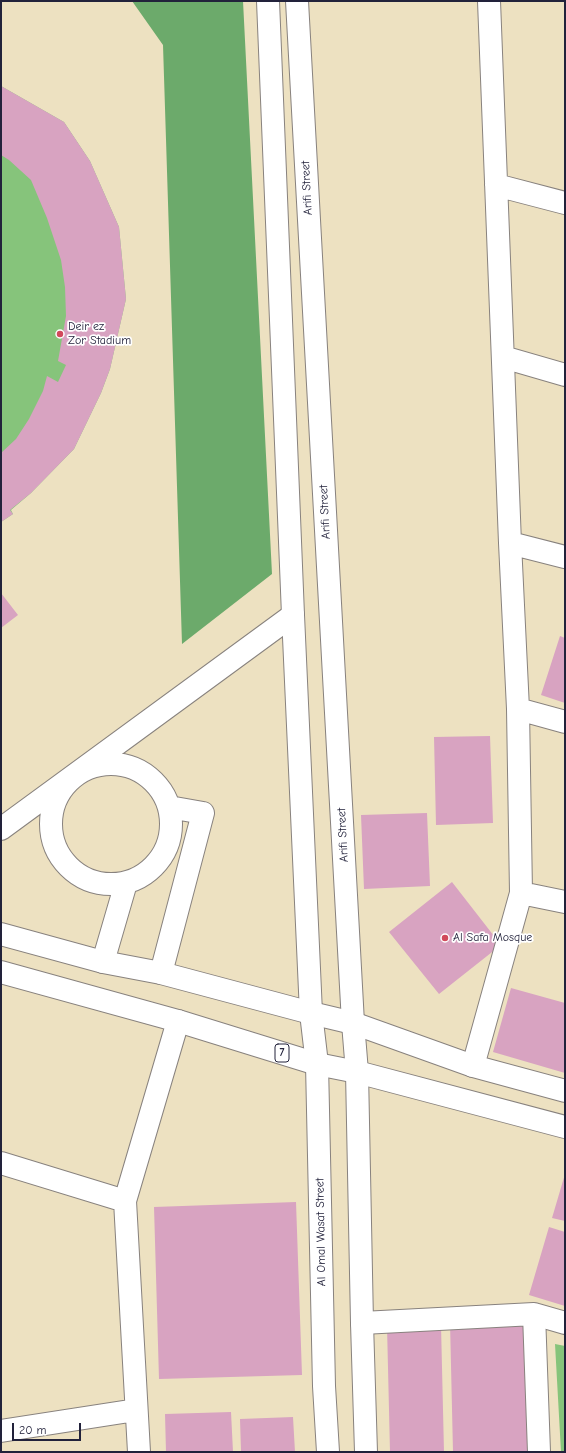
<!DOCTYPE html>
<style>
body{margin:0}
#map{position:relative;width:566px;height:1453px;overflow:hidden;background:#ede1c1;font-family:"Comic Neue",sans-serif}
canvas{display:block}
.frame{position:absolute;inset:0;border:2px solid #22223b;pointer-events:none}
.scale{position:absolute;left:12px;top:1423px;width:69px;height:18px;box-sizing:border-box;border:2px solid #22223b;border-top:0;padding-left:5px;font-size:12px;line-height:14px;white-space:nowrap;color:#22223b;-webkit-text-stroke:3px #fff;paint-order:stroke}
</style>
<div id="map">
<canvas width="566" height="1453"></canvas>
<div class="frame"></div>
<div class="scale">20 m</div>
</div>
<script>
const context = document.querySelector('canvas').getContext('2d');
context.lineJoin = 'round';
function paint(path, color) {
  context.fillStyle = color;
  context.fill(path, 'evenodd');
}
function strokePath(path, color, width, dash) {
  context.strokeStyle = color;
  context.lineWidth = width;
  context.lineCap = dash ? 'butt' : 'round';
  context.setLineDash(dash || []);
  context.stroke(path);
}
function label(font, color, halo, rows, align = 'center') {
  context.font = font + ' "Comic Neue",sans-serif';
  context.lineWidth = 3.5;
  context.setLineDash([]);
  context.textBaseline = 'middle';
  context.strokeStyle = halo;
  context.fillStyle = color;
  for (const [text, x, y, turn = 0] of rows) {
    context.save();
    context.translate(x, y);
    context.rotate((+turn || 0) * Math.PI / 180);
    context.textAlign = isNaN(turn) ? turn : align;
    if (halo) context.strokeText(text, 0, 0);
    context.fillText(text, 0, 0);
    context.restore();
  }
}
const green = new Path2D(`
 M1,86L64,122L90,161L119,227L126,299L110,369L101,393L74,449L31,493L11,510L13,514L1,522Z
 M555,1344L565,1346V1452H561Z`);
const forest = new Path2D(`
 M132,1H243L272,574L182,644L163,45Z`);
const building = new Path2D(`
 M1,86L64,122L90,161L119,227L126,299L110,369L101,393L74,449L31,493L10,510L13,514L1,522V473L2,472L1,471V453L16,439L29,419L43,391L47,376L58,382L66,365L58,361L66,316L65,287L61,260L47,218L31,180L9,160L1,155Z
 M1,593L18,615L1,628Z
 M560,636L565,638V703L541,695Z
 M490,736L493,823L436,825L434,737Z
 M427,813L430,886L364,889L361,815Z
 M452,882L501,945L439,994L389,932Z
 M511,988L565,1003V1073L493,1052Z
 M565,1174V1221L552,1218Z
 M296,1202L302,1375L159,1379L154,1207Z
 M549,1227L565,1232V1306L529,1295Z
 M528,1321L531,1452H453L450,1322Z
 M441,1325L444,1452H390L387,1326Z
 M231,1412L233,1452H166L165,1414Z
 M293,1417L295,1452H241L240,1419Z`);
const street = new Path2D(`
 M496,185L565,203
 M503,357L565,375
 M510,543L565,557
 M518,709L565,722
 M51 824a60 60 0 1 1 120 0a60 60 0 1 1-120 0Z
 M1,829L293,615
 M521,893L565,902
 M103,962L126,883
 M161,973L203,813L169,807
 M473,1066L521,893L518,709L510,543L489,1
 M1,1163L125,1201
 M534,1314L539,1452
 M362,1323L534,1314L565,1323
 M1,1431L136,1410
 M139,1452L125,1201L178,1021`);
const secondary = new Path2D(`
 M268,1L293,615L311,1013L317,1064L324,1386L328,1452
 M297,1L353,1023L357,1072L362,1323L366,1452`);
const primary = new Path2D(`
 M1,934L103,962L161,973L311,1013L353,1023L473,1066L565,1091
 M1,972L178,1021L317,1064L357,1072L565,1127`);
const markers = [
 [60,334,4,"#d1495b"],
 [445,938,4,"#d1495b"]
];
const shields = [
 [282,1053,14]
];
const shieldNames = [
 ["7",282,1053]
];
const streetNames = [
 ["Arifi Street",307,188,-93],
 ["Arifi Street",325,512,-93],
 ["Arifi Street",343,835,-93],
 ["Al Omal Wasat Street",321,1232,-91]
];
const poiNames = [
 ["Deir ez",68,327],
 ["Zor Stadium",68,341],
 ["Al Safa Mosque",453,938]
];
paint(green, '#86c47b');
paint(forest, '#6caa6b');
paint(building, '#d8a3c1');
strokePath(street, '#88827e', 24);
strokePath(secondary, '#88827e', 24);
strokePath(primary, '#88827e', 24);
strokePath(street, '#fff', 22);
strokePath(secondary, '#fff', 22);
strokePath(primary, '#fff', 22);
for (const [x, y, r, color] of markers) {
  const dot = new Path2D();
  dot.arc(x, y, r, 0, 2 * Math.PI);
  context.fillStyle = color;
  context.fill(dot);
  strokePath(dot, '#fff', 1.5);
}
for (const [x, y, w] of shields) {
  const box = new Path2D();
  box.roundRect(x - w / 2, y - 9, w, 18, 3);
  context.fillStyle = '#fff';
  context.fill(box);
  strokePath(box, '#22223b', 1);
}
label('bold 11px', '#22223b', null, shieldNames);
label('12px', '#22223b', '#fff', streetNames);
label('12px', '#22223b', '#fff', poiNames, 'left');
</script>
